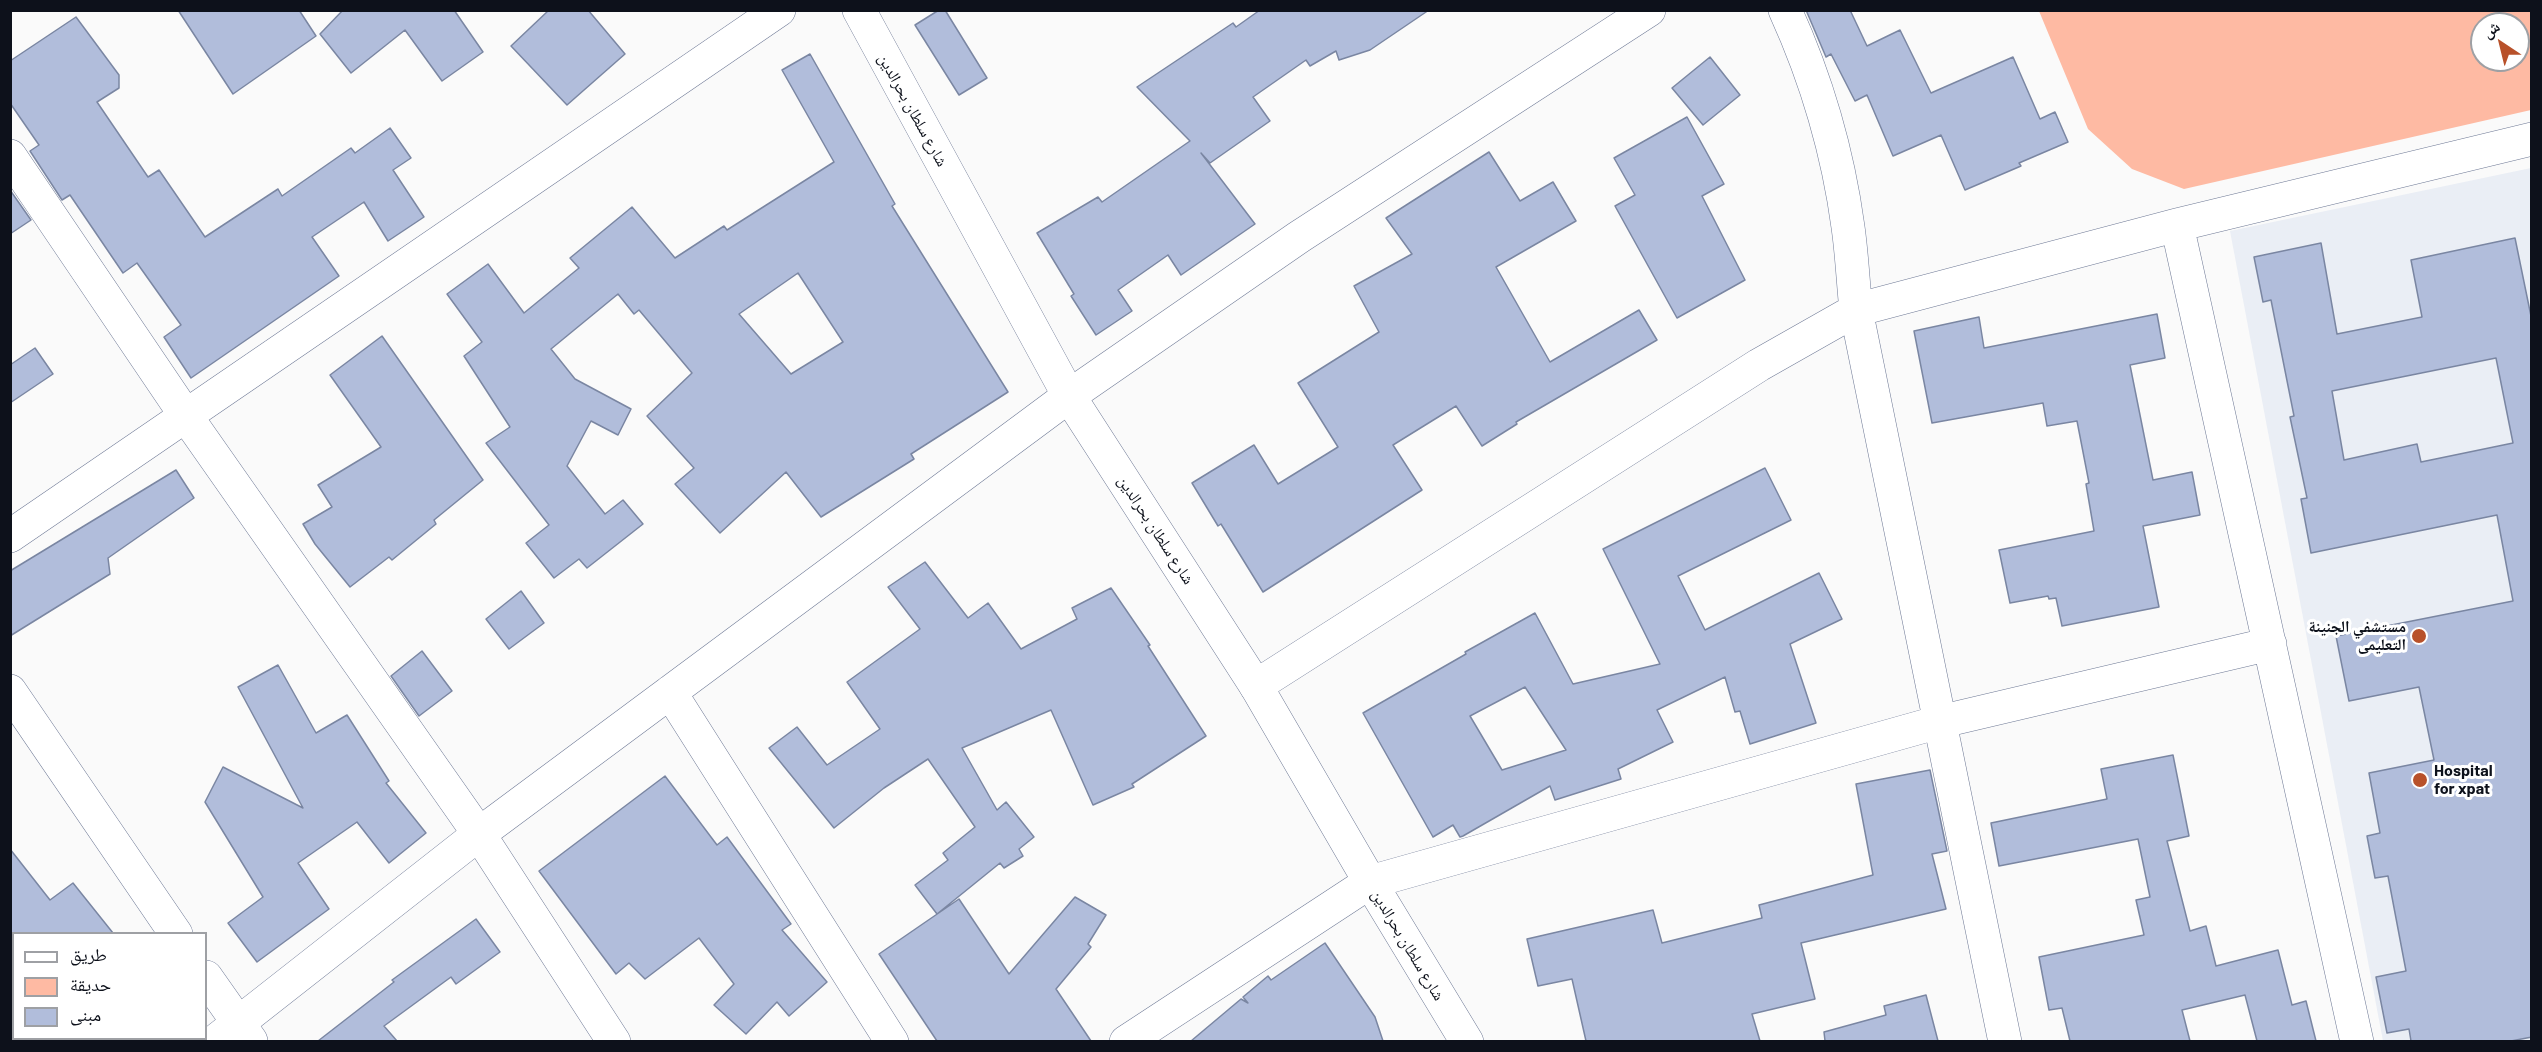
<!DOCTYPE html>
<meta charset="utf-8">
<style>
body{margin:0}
#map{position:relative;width:2542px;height:1052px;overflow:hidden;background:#fafafa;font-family:Barlow,"Noto Naskh Arabic",sans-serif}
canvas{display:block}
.frame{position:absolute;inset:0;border:12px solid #0d111b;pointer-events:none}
.legend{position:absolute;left:12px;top:932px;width:195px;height:108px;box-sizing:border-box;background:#fff;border:2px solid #9ea0a4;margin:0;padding:8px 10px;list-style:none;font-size:18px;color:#0d111b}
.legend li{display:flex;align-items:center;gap:12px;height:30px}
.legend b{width:30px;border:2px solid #9ea0a4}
.north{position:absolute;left:2470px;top:12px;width:60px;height:60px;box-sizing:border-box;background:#fff;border:2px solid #9ea0a4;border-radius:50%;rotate:325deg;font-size:16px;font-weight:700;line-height:24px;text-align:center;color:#0d111b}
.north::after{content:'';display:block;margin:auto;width:21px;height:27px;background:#b8512a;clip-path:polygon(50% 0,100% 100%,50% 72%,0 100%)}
</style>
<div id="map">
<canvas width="2542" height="1052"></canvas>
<div class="frame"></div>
<ul class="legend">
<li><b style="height:8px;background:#fff"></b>طريق</li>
<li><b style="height:16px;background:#febaa3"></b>حديقة</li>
<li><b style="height:16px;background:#b1bddb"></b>مبنى</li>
</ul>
<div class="north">ش</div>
</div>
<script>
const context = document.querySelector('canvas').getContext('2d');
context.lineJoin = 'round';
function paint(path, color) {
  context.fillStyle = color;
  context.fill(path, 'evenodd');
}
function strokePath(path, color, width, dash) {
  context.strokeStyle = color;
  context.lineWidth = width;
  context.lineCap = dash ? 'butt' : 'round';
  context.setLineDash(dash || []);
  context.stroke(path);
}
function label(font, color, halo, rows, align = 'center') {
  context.font = font + ' Barlow,"Noto Naskh Arabic",sans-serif';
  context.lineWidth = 6;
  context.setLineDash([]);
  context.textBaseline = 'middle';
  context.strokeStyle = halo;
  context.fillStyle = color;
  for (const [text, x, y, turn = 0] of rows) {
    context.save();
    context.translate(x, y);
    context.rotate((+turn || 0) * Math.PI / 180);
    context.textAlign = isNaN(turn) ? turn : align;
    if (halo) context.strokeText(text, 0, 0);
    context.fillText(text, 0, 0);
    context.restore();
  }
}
const built = new Path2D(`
 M2531,168V1041H2383L2230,231Z`);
const green = new Path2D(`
 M2039,11H2531V110L2184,189L2132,169L2088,129ZM2482,24H2518V60H2482Z`);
const building = new Path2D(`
 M178,10H299L316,36L233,94Z
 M343,10H454L483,52L442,81L405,30L351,73L320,34Z
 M549,10H588L625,54L567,105L511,46Z
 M939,10H945L987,78L959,95L915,25Z
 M1260,10H1429L1370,50L1339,60L1336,51L1310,66L1306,60L1253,97L1270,121L1210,163L1201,153L1255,224L1181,275L1168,255L1118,290L1132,311L1096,335L1071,296L1074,294L1037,233L1098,197L1102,202L1190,141L1137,87L1233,23L1236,27Z
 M1806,10H1850L1867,46L1900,30L1931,93L2013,57L2040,119L2055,112L2068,142L2019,163L2021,166L1965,190L1941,135L1893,156L1867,95L1855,101L1831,54L1826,57Z
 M76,17L119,75V88L97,102L148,177L159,170L205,237L278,189L282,196L351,148L355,153L390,128L411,158L393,170L424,217L388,241L364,202L312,237L339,276L191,378L164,337L181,325L137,263L123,273L70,195L62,200L30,151L39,145L10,103V61Z
 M810,54L895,204L892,206L1008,392L911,454L914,459L821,517L786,472L720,533L675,484L694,468L647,416L692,373L639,310L634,314L618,294L551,349L575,379L631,409L618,435L591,421L567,466L605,514L623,500L643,524L587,568L579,559L554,578L526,543L549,525L486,443L510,427L464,356L482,342L447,294L488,264L524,313L579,268L570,258L632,207L675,258L724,226L727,230L834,162L782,70ZM798,273L843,342L791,374L739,314Z
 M1710,57L1740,95L1703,125L1672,88Z
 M1687,117L1724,184L1702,196L1745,280L1677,318L1615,206L1635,195L1614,158Z
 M1489,152L1520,201L1553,182L1576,221L1496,267L1550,362L1639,310L1657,340L1516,422L1517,424L1482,446L1456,406L1393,445L1422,490L1263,592L1221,524L1218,526L1192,483L1254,445L1278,484L1338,447L1298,383L1379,332L1354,286L1412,254L1386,218Z
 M10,190L31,220L10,234Z
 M2515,238L2532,321V1037L2511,1041H2411L2409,1029L2387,1033L2376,977L2406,971L2388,876L2375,878L2367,836L2380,833L2369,773L2434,760L2419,687L2349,701L2336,636L2513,601L2497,515L2311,553L2301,499L2307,498L2290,417L2294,416L2271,300L2263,302L2254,257L2321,243L2337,334L2422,317L2411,260ZM2496,358L2513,443L2421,462L2417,444L2344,460L2332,391Z
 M2157,314L2165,358L2130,365L2153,480L2192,472L2200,515L2143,526L2159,607L2062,626L2056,598L2049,599L2048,596L2010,603L1999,550L2094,531L2086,484L2089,483L2077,421L2047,426L2043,403L1932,423L1914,331L1979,317L1984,348Z
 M382,336L483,480L434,520L436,524L392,560L389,557L350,587L315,544L303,524L332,507L318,485L381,447L330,375Z
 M35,348L53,374L10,403V365Z
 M1765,468L1791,520L1678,576L1705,630L1819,573L1842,619L1790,644L1816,723L1750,744L1740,711L1735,712L1725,677L1657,710L1673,742L1618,769L1621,779L1555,800L1550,786L1463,836L1460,837L1453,825L1433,837L1363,713L1466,654L1465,652L1535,613L1573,684L1660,664L1603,549ZM1525,687L1566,750L1502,770L1470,716Z
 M176,470L194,498L108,558L110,574L10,636V571Z
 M925,562L968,618L988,603L1021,649L1077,619L1072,608L1111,588L1150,645L1148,646L1206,736L1132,784L1134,787L1093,805L1051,710L962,748L997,810L1006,802L1034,837L1019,849L1023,856L1004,868L1000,863L937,914L915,885L948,860L943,853L975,827L928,759L884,788L834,828L769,748L797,727L827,765L880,729L847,682L920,629L888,587Z
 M521,591L544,623L509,649L486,619Z
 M422,651L452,691L419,716L391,676Z
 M278,665L316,733L347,715L389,781L386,783L426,833L389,863L357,822L298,863L329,909L257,962L228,923L263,897L205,802L223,767L303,808L238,687Z
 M2173,755L2189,836L2167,841L2190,931L2206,926L2216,966L2278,950L2292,1005L2306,1001L2316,1041H2257L2245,995L2182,1010L2190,1041H2070L2062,1008L2049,1010L2039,957L2144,935L2136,900L2150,897L2138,839L1999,866L1991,823L2107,799L2101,769Z
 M1930,770L1947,851L1932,854L1946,909L1801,943L1815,999L1752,1014L1760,1041H1586L1572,979L1538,986L1527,939L1653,910L1662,943L1762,918L1759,905L1873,875L1856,784Z
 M665,776L717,845L727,837L791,924L782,930L827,982L789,1016L777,1002L746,1034L714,1005L734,984L699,938L645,979L629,963L616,974L539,871Z
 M10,849L50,900L73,883L113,933H10Z
 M1075,897L1106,915L1088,944L1091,947L1056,989L1091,1041H937L879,954L959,899L1009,974Z
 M476,919L500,952L456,984L451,977L384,1026L397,1041H318L394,982L392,980Z
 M1325,943L1375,1017L1383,1041H1191L1241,999L1248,1003L1243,997L1268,976L1271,980Z
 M1926,995L1938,1041H1825L1824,1032L1886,1015L1884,1006Z`);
const minor = new Path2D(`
 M1785,10C1816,78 1838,153 1848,227C1852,255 1853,282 1856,310L2005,1042
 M10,156L186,416L479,834L614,1042
 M2177,225L2357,1042
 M10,536L779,10
 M1256,686L1759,365L1856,310L2177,225L2532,139
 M10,691L176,934
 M670,692L892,1042
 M206,977L251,1041
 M214,1042L479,834L1069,396L1299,237L1649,10
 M1126,1042L1370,882L1939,722L2270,644`);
const tertiary = new Path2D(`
 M859,10L1069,396L1256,686L1370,882L1467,1042`);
const markers = [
 [2419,636,8,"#b8512a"],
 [2420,780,8,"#b8512a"]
];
const streetNames = [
 ["شارع سلطان بحرالدين",913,110,61],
 ["شارع سلطان بحرالدين",1156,530,57],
 ["شارع سلطان بحرالدين",1408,945,59]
];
const poiNames = [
 ["مستشفي الجنينة",2406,627],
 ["التعليمى",2406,645],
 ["Hospital",2434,771,"left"],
 ["for xpat",2434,789,"left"]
];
paint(built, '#eaeef5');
paint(green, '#febaa3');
paint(building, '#b1bddb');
strokePath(building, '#7a86a2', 1.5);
strokePath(minor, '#6f7a96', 34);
strokePath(tertiary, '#6f7a96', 34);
strokePath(minor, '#fff', 33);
strokePath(tertiary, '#fff', 33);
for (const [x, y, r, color] of markers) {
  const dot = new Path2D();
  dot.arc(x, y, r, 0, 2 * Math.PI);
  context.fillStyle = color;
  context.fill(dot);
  strokePath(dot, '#fff', 2);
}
label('16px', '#0d111b', '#fff', streetNames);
label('bold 16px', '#0d111b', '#fff', poiNames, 'right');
</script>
